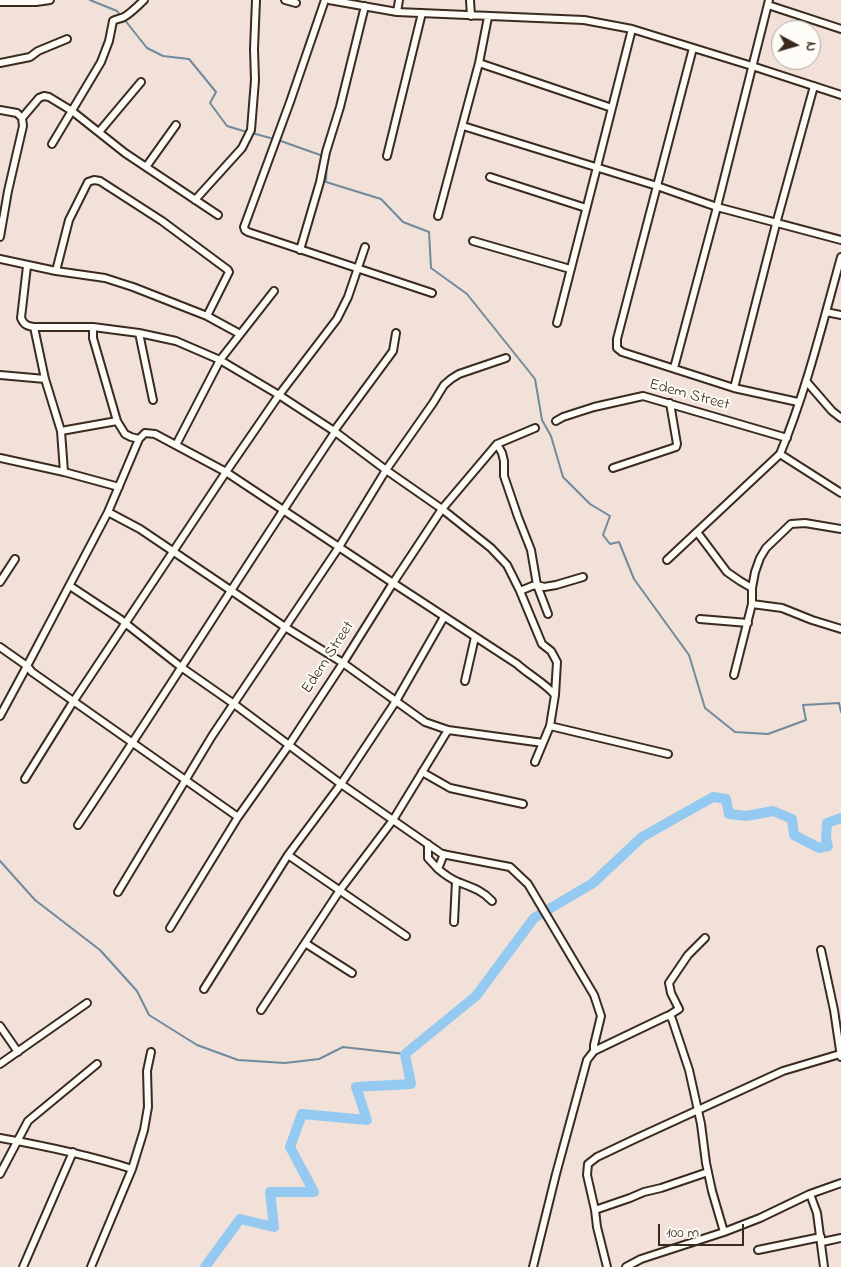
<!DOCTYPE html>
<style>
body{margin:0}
#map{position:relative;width:841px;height:1267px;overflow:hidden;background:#f2e1d8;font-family:"Indie Flower",sans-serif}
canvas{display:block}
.north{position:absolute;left:771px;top:20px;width:50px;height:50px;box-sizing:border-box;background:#fdfcf7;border:1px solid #afa8a0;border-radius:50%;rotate:96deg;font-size:14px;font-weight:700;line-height:20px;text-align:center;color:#3b2a1e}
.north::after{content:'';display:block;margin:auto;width:18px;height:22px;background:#3b2a1e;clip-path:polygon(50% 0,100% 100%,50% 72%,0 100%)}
.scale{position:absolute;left:658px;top:1224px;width:86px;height:22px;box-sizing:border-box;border:2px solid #3b2a1e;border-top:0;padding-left:6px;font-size:15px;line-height:18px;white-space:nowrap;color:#3b2a1e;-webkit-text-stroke:4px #fdfcf7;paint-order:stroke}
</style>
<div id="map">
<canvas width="841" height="1267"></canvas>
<div class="north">N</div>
<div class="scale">100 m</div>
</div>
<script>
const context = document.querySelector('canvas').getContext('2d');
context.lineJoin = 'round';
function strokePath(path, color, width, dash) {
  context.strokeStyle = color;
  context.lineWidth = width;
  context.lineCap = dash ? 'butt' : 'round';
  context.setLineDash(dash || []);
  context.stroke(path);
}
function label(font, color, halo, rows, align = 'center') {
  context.font = font + ' "Indie Flower",sans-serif';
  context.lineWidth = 4;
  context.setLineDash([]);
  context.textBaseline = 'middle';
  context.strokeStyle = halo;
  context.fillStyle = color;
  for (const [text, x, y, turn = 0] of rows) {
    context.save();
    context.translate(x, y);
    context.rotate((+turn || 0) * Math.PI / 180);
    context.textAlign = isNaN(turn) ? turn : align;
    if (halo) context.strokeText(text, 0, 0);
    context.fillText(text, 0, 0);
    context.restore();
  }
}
const stream = new Path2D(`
 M90,0L117,11L121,16
 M124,19L147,48L163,56L189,59L216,92L210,103L227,126L247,132
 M252,133L274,139
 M278,140L323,156
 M327,158L326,182L381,199L403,222L429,232L431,268L467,294L535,379L542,420L551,436L563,477L590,504L610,516L603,535L610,544L619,542L634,579L689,655L705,708L735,732L768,734L806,720L803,705L839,703L841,712
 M0,861L35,900L100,950L137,991L149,1015L197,1045L238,1060L285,1063L319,1059L343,1047L405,1054`);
const river = new Path2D(`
 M205,1267L240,1219L274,1227L270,1192H314L290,1147L302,1114L367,1120L356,1087L411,1084L405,1054L476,996L534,918L593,883L642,837L713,797L726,799L729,814L747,816L773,811L792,819L794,835L819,848L828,846L826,840L827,823L841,818`);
const minor = new Path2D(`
 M285,0L296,3
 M325,0L290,102L244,227L245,230L248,232L432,293
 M329,0L397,12L584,20L632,29L752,66L841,95
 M470,0L471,16
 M0,2H36L50,0
 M768,5L841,29
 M397,12L399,0
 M693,48L617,339V348L622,352L734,388L798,402
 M0,63L30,57L38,51L67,39
 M479,63L612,108
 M0,110L17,113L22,118L23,126L8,191L0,237
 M22,118L39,98L44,96L49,97L72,111L125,153L218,215
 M463,126L657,186L717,207L841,240
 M99,132L141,82
 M52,144L101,62L109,41L113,21C116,19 120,19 124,17C131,13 138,6 144,0
 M387,156L422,13
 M146,167L176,125
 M490,177L586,208
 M195,200L242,148L251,130L255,80L254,49L256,0
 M438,216L479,63L488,17
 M473,241L570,269
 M300,250L320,182L326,152L340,107L365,6
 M0,259L56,271L105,278L133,287L207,316L240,334
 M27,266L21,318C24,325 27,326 34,327H93L139,333L176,341L220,360L279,395L334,431L386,470L442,509L491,548L507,565L520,591L542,644L551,651L557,662L555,695L550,726L535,762
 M56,271L69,220L88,182L94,180L100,181L162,221L228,270L229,272L207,316
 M826,312L841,315
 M557,323L597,167L632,29
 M34,327L45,379L61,431L64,472
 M93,327V338L117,421L125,434L131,437L139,439
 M139,333L153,400
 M674,368L717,207L769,0
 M0,375L45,379
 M806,381L832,411L841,418
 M734,388L776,224L814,86
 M556,421L563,417L594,407L643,396L787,438
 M61,431L117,421
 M334,431L393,351L396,333
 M497,444L502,453L504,461V476L518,517L531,550L537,585L548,614
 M176,445L220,360L274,291
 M780,454L841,493
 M0,458L64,472L119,487
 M613,468L676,447L677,444L670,403
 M108,512L140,529L285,627L343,663L425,722L448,730L543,743
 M697,532L727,572L740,581L752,588
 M667,560L780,454C806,392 823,322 841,257
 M0,582L15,559
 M70,586L120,619L181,667L234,704L341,784L442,854L510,867L528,884L594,995L601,1016L594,1045V1051
 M520,591L532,586L537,585L544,587L556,585L583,577
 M752,604L782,608L812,620L841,629
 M700,619L748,623
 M0,647L27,666L32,672L238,817
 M734,675L752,604V588L755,572L760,558L766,548L791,524L805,523L841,529
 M465,681L475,637
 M0,716L27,666L108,512L139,439L145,433L155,434L226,472L393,583L517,664C529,675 545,683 555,695
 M550,726L668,754
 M422,772L450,788L523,804
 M25,779L73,702L226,472L279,395L337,319L348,297L365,247
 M78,825C165,695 248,562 335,432
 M428,844V858L438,869
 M444,854L438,869C444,874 451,879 458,882C471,887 482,890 492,901
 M288,855L406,936
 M118,892L212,736L339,547L386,470L433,403L444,385L451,379L459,374L506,358
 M454,922L456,881
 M170,928L238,817L289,745L343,663L393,583L442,509L497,444L535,428
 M305,943L352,973
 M821,950L834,1010L841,1057
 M204,989L288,855L341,784L396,701L444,617
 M261,1010L340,890L393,820L448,730
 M668,1016L679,1009L671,993L669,983L688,955L705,938
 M0,1026L18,1052
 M0,1064L87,1003
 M0,1138C45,1146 88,1155 132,1169
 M0,1174L28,1121L97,1064
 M810,1194L817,1213L824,1267
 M595,1210L630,1198L644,1192L661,1188L708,1172
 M822,1242L841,1238
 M758,1250L821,1237
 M23,1267L73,1152
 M91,1267L132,1169L144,1130L148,1107L147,1071L151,1052
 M533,1267L556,1174L587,1060L594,1051L667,1016H670L672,1019L689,1070L701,1124L706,1163L712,1191L724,1232
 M607,1267L597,1227L595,1210L587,1175L588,1164L597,1157L637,1138L783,1071L840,1054
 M626,1267L641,1259L724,1232L760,1218L810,1194L841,1183`);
const streetNames = [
 ["Edem Street",689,396,15],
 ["Edem Street",329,658,-57]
];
strokePath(stream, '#708a9d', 2);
strokePath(river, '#94caf2', 10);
strokePath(minor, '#3b2a1e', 10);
strokePath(minor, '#fdfcf7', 6);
label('16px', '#3b2a1e', '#fdfcf7', streetNames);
</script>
